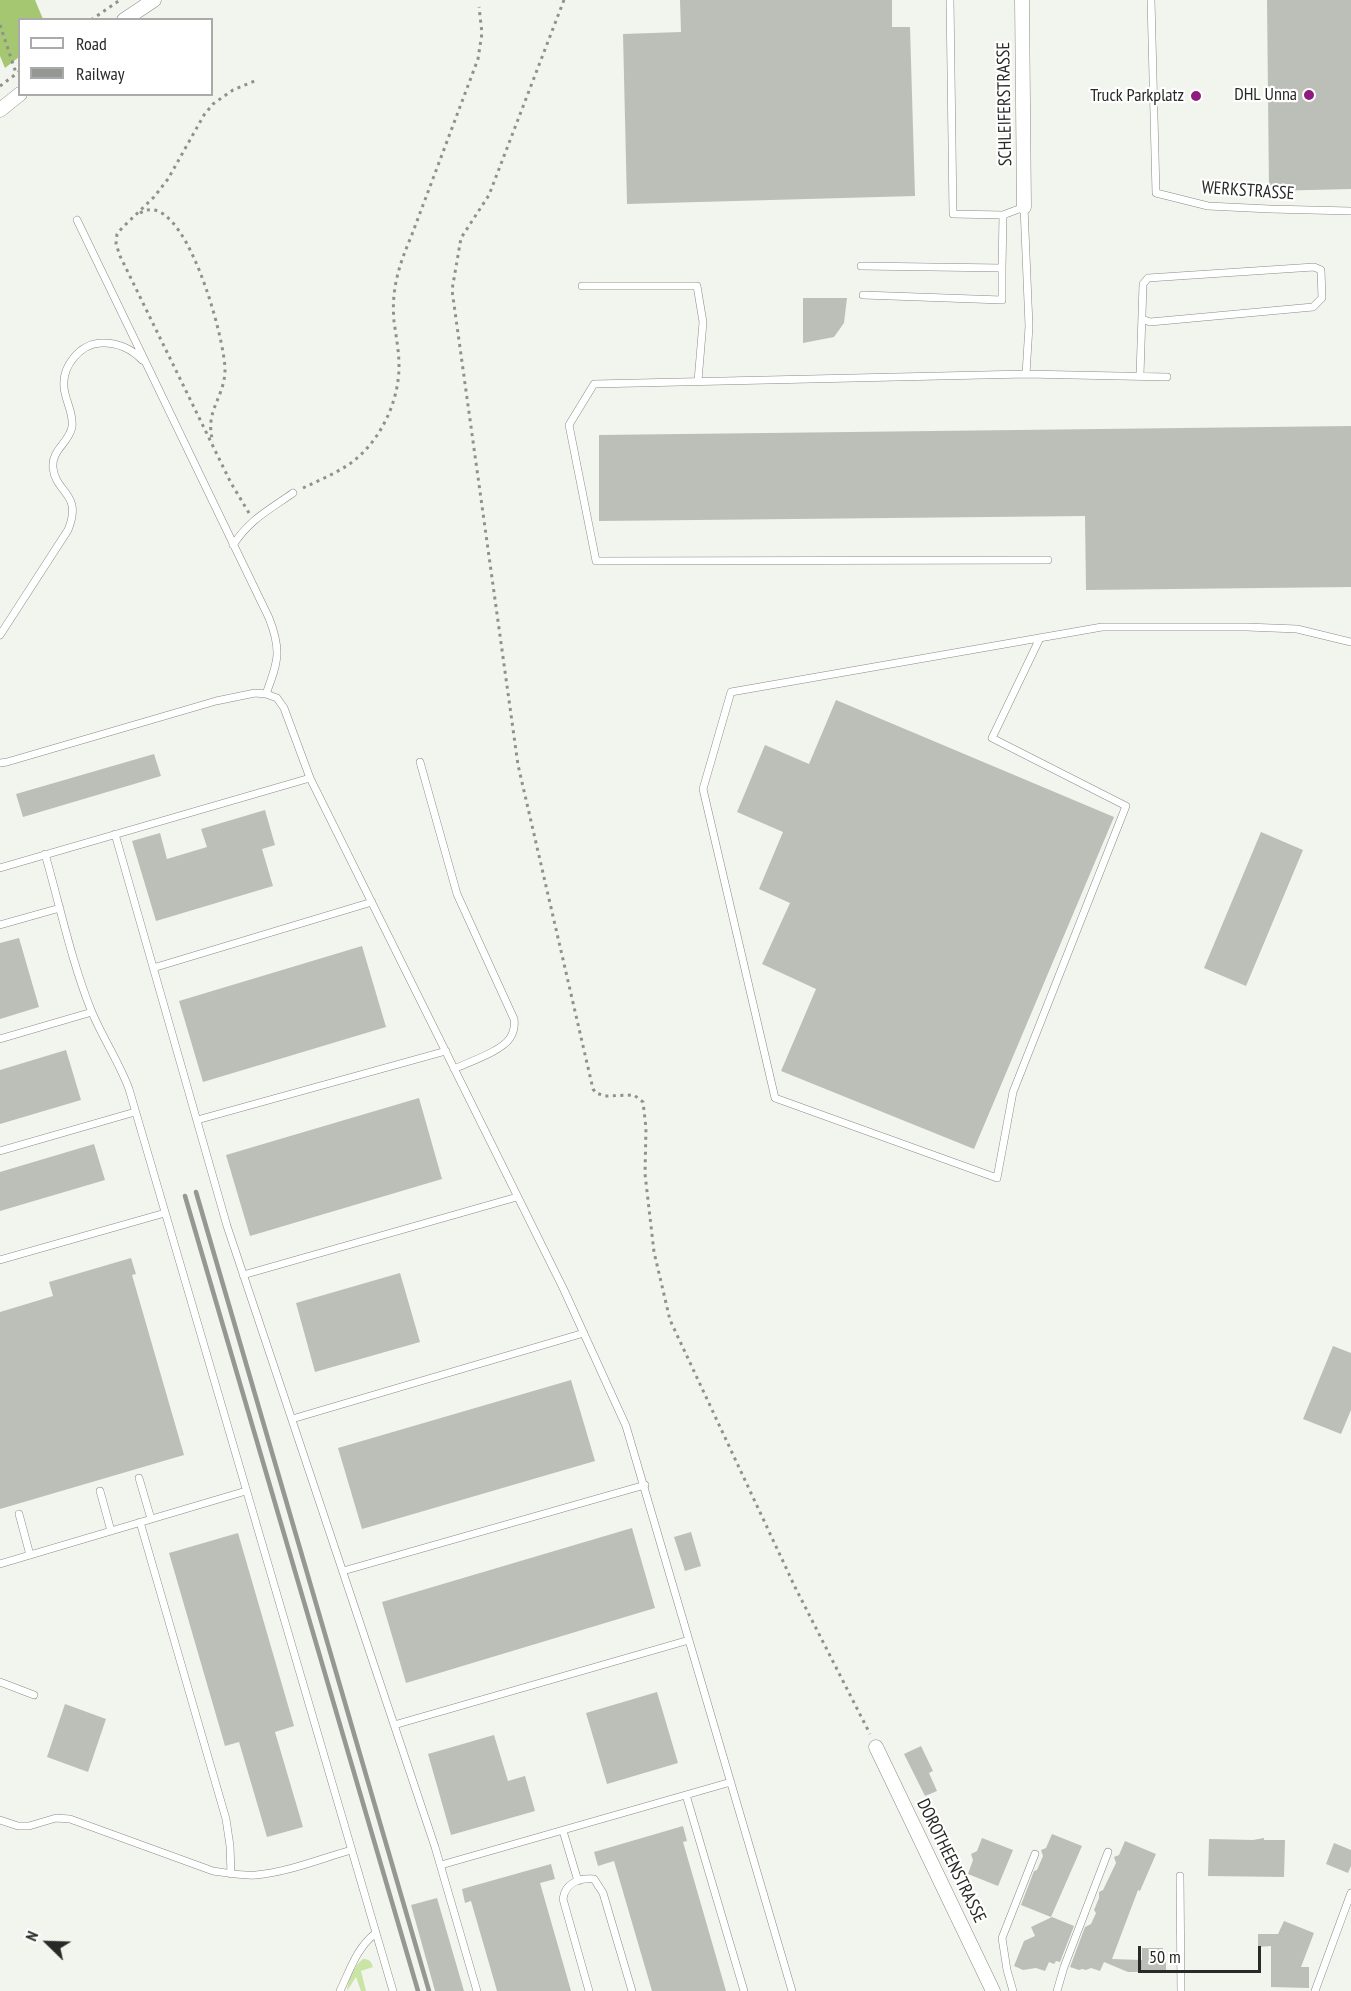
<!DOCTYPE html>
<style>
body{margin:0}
#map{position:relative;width:1351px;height:1991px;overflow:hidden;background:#f1f5ed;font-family:"PT Sans Narrow",sans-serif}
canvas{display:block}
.legend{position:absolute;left:18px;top:18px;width:195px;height:78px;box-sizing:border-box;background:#fff;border:2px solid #a9aaa9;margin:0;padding:8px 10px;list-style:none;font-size:18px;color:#292a27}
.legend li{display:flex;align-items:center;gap:12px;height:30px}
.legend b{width:30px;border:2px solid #a9aaa9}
.north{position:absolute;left:18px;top:1913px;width:60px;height:60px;-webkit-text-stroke:4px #fff;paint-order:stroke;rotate:293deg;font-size:16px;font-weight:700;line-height:24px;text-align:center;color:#292a27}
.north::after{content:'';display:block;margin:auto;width:21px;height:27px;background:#292a27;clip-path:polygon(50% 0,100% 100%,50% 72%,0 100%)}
.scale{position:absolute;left:1138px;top:1946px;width:123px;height:27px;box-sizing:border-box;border:3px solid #292a27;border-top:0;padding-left:8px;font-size:18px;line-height:21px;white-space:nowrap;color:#292a27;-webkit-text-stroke:4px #fff;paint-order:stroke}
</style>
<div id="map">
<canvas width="1351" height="1991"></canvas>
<ul class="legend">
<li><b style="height:8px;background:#fff"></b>Road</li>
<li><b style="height:8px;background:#959892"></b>Railway</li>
</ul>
<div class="north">N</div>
<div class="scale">50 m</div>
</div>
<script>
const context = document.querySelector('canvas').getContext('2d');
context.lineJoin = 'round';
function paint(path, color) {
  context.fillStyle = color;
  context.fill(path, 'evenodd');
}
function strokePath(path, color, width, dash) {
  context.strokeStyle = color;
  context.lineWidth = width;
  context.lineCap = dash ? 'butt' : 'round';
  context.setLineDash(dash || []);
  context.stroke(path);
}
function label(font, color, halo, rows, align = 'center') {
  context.font = font + ' "PT Sans Narrow",sans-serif';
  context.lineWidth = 4.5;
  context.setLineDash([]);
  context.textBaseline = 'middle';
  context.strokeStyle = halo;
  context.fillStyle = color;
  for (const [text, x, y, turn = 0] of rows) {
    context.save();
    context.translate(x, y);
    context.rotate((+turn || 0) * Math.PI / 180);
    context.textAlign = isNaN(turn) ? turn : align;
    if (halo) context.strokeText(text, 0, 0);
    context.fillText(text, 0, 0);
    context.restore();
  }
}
const green = new Path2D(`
 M363,1959C369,1959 371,1961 373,1967L361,1971L366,1991H361L356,1977L347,1991C348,1981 354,1965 363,1959Z`);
const forest = new Path2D(`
 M0,0H35L43,19L20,20L19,57L5,68L0,56Z`);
const building = new Path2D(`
 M680,0H892V27H910L915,196L627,204L623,34L681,32Z
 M1267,0H1351V189L1269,191Z
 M803,298H847L844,323L834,337L803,343Z
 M1351,426V587L1086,590L1085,516L599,521V435Z
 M836,700L1114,817L974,1149L781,1071L816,989L762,964L790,903L759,889L783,832L737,812L765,745L809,764Z
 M154,754L161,776L23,817L16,794Z
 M265,810L275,845L262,849L273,886L156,921L132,841L160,833L167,859L207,847L201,829Z
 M1261,832L1303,850L1246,986L1204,968Z
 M19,938L39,1007L0,1019V943Z
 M362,946L386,1027L203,1082L179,1001Z
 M66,1050L81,1100L0,1124V1070Z
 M419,1098L442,1179L250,1236L226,1155Z
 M94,1144L105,1180L0,1211V1172Z
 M131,1258L136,1274L132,1275L184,1455L0,1509V1312L53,1296L49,1282Z
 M400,1273L420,1342L315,1372L296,1303Z
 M1333,1346L1351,1353V1410L1341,1434L1303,1419Z
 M571,1380L595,1461L362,1529L338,1448Z
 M632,1528L655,1608L406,1683L382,1602Z
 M691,1532L701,1566L685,1571L674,1537Z
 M238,1533L294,1726L275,1732L303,1827L267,1837L239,1742L225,1746L169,1553Z
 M657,1692L678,1763L607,1784L586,1713Z
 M65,1704L106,1719L88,1772L47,1757Z
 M494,1735L508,1781L525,1776L535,1811L451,1835L428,1754Z
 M921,1746L933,1771L929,1773L937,1791L925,1796L904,1754Z
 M683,1826L687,1841L683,1842L726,1991H652L614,1861L598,1866L594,1852Z
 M1052,1834L1082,1846L1051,1917L1021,1905L1034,1871L1037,1870L1043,1856L1041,1850L1046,1848Z
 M982,1838L1013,1850L998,1886L968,1874L973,1860L971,1854L977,1851Z
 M1264,1838V1840H1285L1284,1877L1208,1876L1209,1839L1253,1840Z
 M1125,1841L1156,1854L1140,1891L1138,1890L1112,1959L1142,1960V1948H1163V1960H1166V1972H1128L1104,1962L1100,1971L1091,1968L1086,1970L1082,1969L1079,1970L1070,1967L1085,1927L1091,1924L1096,1913L1094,1910L1099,1898V1892L1103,1890L1116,1863L1114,1857L1119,1855Z
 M1334,1843L1351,1850V1866L1348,1873L1326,1864Z
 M551,1864L555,1879L540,1883L571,1991H497L471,1901L465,1903L462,1889Z
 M437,1898L464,1991H435L411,1905Z
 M1052,1917L1074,1926L1060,1962L1056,1961L1054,1964L1049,1962L1045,1971L1036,1968L1023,1970L1014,1966L1024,1941L1035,1936L1031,1927Z
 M1284,1921L1314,1933L1301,1967H1309V1988L1271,1987V1946L1258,1947V1934H1278Z`);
const path = new Path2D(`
 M564,0L489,195L461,238L452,290L518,765L593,1089L596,1093L605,1096L634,1095L643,1102L646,1128L645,1174L654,1252L670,1320L795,1587L870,1734
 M91,20L120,0
 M0,25L16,73
 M0,86L20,71
 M140,213C184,185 226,342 225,371C224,399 204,411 213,442
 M303,488C318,481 334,474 348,465C379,444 399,403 399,366C399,351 396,336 394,321C391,290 399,265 411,237L478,59L482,33L479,7
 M249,513L231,483L120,256L116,244L117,234L122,228L154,197L168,179L204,115L213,104L233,90L257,80`);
const lane = new Path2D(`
 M950,0L953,214L1003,215
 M1151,0L1156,193L1208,206L1270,209L1351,211
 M77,220L269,618C282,651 278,662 266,694
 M861,266L1002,268L1003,215L1024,207L1029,326L1026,374L1167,377
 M582,286H697L703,322L698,381
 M863,295L1002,300V268
 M1026,374L594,384L569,425L596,561L1048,560
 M1140,375L1143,284L1148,278L1314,267L1321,270L1322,298L1313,307L1150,322L1142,319
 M233,545C250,519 269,510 293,493
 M0,635L68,530C83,493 56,494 53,468C51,450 69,443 72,427C74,413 65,401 64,387C62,366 80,344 101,343C117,342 132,349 142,360
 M1040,638L992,738L1126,806L1013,1092L997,1178L775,1098L703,789L731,692L1102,627H1247L1297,629L1351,642
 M420,762L457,894L514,1019C515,1026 514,1032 510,1038C502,1051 469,1062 454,1069
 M0,763L7,762L216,701L255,693L266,694L277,698L284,708L310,778L564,1290L626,1426L792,1991
 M115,834L227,1226L435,1847L477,1991
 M45,854C60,906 71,960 91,1010C102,1037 119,1062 129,1089L393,1991
 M0,868L310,778
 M0,925L60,908
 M153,968L372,902
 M0,1039L92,1012
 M197,1120L446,1051
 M0,1151L135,1112
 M0,1260L165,1213
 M243,1275L517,1197
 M292,1419L584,1333
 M139,1478L151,1519
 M100,1491L111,1531
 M19,1514L30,1555
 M140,1522L226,1819L230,1846L231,1874
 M0,1564L246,1491
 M343,1571L645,1485
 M0,1682L34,1695
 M394,1725L689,1640
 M686,1795L744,1991
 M0,1820L18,1826H29L56,1818L70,1819L213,1871C227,1873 242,1876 256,1875C288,1872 320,1859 351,1850
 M563,1831L578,1881
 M441,1865L731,1782
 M1180,1876L1181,1991
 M340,1991C350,1970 357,1947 376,1933
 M589,1991L563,1899C565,1883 579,1878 594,1879L603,1893L632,1991
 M1013,1991L1007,1970L1002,1938L1035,1854
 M1057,1991L1064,1967L1108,1852
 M1315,1991L1351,1893`);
const street = new Path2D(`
 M1022,0L1024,207
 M124,20L154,0
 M0,110L20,94
 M876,1747L993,1991`);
const rail = new Path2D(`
 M196,1192L429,1991
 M185,1196L418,1991`);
const markers = [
 [1309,95,6,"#8f1c7c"],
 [1196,96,6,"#8f1c7c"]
];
const poiNames = [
 ["DHL Unna",1297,95],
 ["Truck Parkplatz",1184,96]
];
const streetNames = [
 ["SCHLEIFERSTRASSE",1005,104,-91],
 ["WERKSTRASSE",1248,191,4],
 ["DOROTHEENSTRASSE",951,1861,64]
];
paint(green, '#cae4a5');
paint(forest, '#a5c772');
paint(building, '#bcbfb8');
strokePath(lane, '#898c85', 8);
strokePath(street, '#898c85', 15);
strokePath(path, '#8f918c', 3, [3, 4.5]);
strokePath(lane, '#fff', 7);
strokePath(street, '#fff', 14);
strokePath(rail, '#959892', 4.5);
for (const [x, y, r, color] of markers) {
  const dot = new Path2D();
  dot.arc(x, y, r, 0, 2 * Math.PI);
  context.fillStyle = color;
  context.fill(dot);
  strokePath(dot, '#fff', 2);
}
label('18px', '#292a27', '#fff', poiNames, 'right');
label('18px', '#292a27', '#fff', streetNames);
</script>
